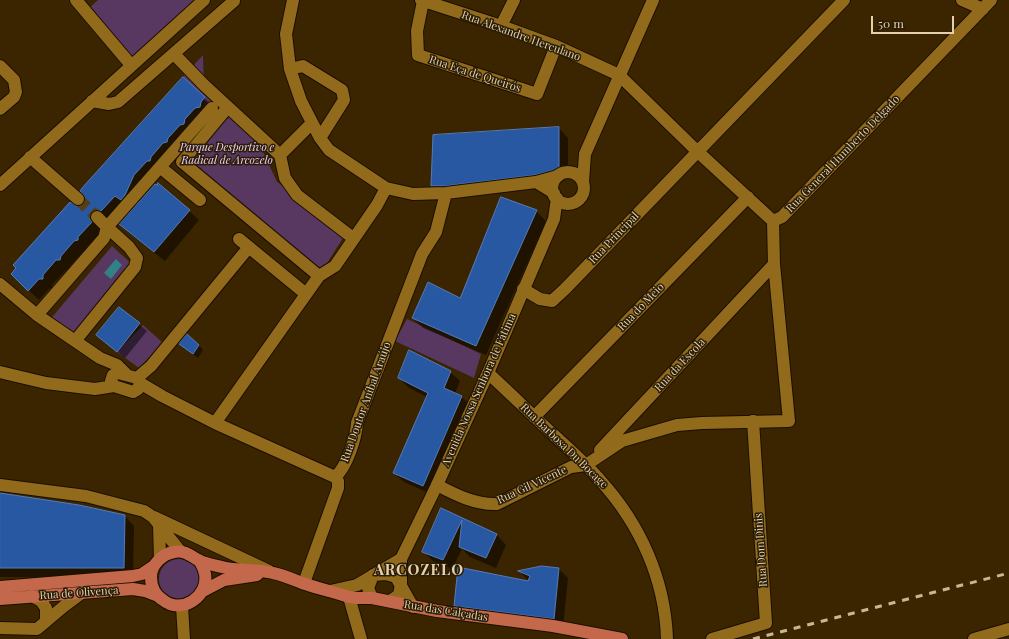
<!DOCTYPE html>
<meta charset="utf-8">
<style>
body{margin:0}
#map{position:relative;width:1009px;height:639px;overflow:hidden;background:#3a2500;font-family:"Playfair Display",serif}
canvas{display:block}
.scale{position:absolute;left:871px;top:16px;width:83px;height:18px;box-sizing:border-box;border:2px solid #e5d0ad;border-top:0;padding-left:5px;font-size:12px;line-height:14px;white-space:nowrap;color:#e5d0ad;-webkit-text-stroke:3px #2a1d06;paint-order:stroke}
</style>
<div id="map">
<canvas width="1009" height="639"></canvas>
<div class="scale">50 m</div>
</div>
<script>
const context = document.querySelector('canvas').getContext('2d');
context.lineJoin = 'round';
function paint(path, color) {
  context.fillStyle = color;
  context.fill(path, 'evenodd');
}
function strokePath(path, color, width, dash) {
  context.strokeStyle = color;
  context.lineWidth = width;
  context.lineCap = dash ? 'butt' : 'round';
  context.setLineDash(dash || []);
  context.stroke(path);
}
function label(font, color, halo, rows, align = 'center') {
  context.font = font + ' "Playfair Display",serif';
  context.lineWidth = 3;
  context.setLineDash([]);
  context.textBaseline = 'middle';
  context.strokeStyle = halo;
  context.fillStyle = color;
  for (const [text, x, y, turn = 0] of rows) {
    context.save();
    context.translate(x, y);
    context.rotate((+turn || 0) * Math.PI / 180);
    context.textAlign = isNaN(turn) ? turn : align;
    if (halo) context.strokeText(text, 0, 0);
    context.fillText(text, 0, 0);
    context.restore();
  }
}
const green = new Path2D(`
 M98,0H202L130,61L86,11Z
 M203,55L204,85L253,130L277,182L297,195L346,233L319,276L182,162L217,114L183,77Z
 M112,246L135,267L75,341L48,322Z
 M407,319L481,354L474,378L395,341Z
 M143,325L163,343L139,368L117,352Z
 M159 579a20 20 0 1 1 40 0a20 20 0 1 1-40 0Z`);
const water = new Path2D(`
 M116,259L122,265L111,279L104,273Z`);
const shadow = new Path2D(`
 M183,78L214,107L143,185L135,205L131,209L125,205L111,220L101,222L99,229L101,233L87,247V250L84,251L70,266L69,269L66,270L52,285V288L49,289L39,300L22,284L77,207L84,205Z
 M559,128L568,138V178L545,184L442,195L432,186Z
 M189,211L199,220L165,261L130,234L121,224Z
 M536,211L546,221L486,355L423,328L413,318L460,299Z
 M119,308L147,331L125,358L98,335Z
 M180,344L199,345L203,350L198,358Z
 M450,372L460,381L455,394L461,396L471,406L433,495L404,482L394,473L427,397L409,388L399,378Z
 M0,494L125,516L134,526L133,577H0Z
 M441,509L497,535L506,545L496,568L470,557L462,549L452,569L433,561L423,551Z
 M542,567L559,569L568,578L563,628L465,615L455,605L531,583L520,572Z`);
const building = new Path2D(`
 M183,77L205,97L201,102L200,107L195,108L185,119L184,124L180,125L168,138L167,142L163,143L151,157L150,161H147L134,175L125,195L121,200L115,196L101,211L95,210L91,212L90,219L92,222L78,237V240L74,241L61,256L60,260H56L43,275V279H39L28,291L11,274L16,268L13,265L70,202L77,206L83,204L85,197L80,191L83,187Z
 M559,127V169L535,175L445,186H431L433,135Z
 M158,183L190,210L154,252L119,224L155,184L157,185Z
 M501,197L537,210L476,346L412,318L428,282L460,298Z
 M119,307L140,323L117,352L96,335Z
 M187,334L199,345L193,354L179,344Z
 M409,350L451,371L444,388L462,396L423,486L393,473L428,393L398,378Z
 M0,493L79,505L125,515L124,568H0Z
 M441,508L497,534L486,558L459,547L462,520L443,560L422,552Z
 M542,566L559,568L554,619L454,606L458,567L528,581L530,576L518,571Z`);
const streetTunnel = new Path2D(`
 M78,199L97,217`);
const street = new Path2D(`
 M76,0L131,65
 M293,0L286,34L290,69L301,101L320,138L329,150L386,188L413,194L446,193L536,182L558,176
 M421,0L501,26L556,46L619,75L697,151L773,221L782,217L991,0
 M962,0L983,9
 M423,1L417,31L418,55L537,94L556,46
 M501,26L514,0
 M174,54L204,85L280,155L285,178L297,195L353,238
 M0,66L14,80L16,92L14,97L0,109
 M290,69L303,66L342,90L344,100L320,138
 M92,101L109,104L118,102L234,1L233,0
 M228,107L182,162L319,276
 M280,155L312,123
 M30,157L78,199
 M160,167L212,108
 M536,182L554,193
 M0,185L204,0
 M97,217L107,227L160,167L200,200
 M239,239L306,294
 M0,284L37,315L100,358L117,365L127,375
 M523,289L540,299L552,301L565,289L844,0
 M37,315L104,238L107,227L129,247L137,258L135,267L75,341
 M0,372L46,383L95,389L114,386
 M488,373C511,394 533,416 556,437C571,451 587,465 600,480C640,524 665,579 667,639
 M137,378L151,366L249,247
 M140,383L138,389L133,392L114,386L111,381L113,375L118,373L137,378L140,383L162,396L215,423L335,477
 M534,417L748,197
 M215,423L319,276L335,266L377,205L386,188
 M600,450L774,264
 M335,477C347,467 356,438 357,423L422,254L436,232L446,193
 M0,485L86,496L144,511L153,517L180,551
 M437,485C456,495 476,505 497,504L571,467L586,465L622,441L677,425L702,423L789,421L774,264L773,221
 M154,517L269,571
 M159,525L160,558
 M304,583L338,488V481L335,477
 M32,596L41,601L46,608V620
 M349,597L361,639
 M182,606L184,639
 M0,628L37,629L63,607L83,592
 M712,639L766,623L753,421
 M974,639L1009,629`);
const secondary = new Path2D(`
 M552 188a16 16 0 1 1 32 0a16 16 0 1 1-32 0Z
 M583,182L585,154L653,0
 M374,575L386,574L396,577L413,607
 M330,591L357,585L401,559
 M372,598L368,588L373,575
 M390,601L399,595L401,584V559L437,485L488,373L554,219L557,198`);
const primary = new Path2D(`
 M199,560C202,565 204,569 205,574C209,597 181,615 163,600C155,595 151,587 151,577C151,565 162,554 174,552C184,550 190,555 198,560C205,564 215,565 222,567C238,571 257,569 273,573C283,575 292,579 302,583C317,588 333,592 349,597L357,598H372L437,611L553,626L622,639
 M0,587L133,576L142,574L154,566
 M203,591L224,580L257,575
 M0,599L133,589L145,591L158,596`);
const rail = new Path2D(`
 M753,639L1009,573`);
const streetNames = [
 ["Rua Alexandre Herculano",521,36,20],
 ["Rua Eça de Queirós",475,74,18],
 ["Rua General Humberto Delgado",843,154,-46],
 ["Rua Principal",614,238,-46],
 ["Rua do Meio",641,307,-46],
 ["Rua da Escola",680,365,-47],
 ["Avenida Nossa Senhora de Fátima",479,390,-66],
 ["Rua Doutor Aníbal Araújo",366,402,-70],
 ["Rua Barbosa Du Bocage",564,446,44],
 ["Rua Gil Vicente",532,485,-25],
 ["Rua Dom Dinis",761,550,-94],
 ["Rua de Olivença",79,593,-4],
 ["Rua das Calçadas",446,611,9]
];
const parkNames = [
 ["Parque Desportivo e",227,148],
 ["Radical de Arcozelo",227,161]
];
const districtNames = [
 ["ARCOZELO",419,570]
];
paint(green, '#583761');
paint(water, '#308286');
paint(shadow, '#0007');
paint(building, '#2958a2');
strokePath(building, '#557bb8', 1);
strokePath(streetTunnel, '#543f1a', 12, [12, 6]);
strokePath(street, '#1c0f00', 14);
strokePath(secondary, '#1c0f00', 14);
strokePath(primary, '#1c0f00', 14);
strokePath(street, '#926a1b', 12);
strokePath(secondary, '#926a1b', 12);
strokePath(primary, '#c4684c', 12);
strokePath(rail, '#cbb693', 3, [7, 7]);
label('11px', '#e5d0ad', '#2a1d06', streetNames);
label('italic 11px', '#efcef7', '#2a1d06', parkNames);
context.letterSpacing = '1px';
label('bold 15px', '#e5d0ad', '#2a1d06', districtNames);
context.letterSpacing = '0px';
</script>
